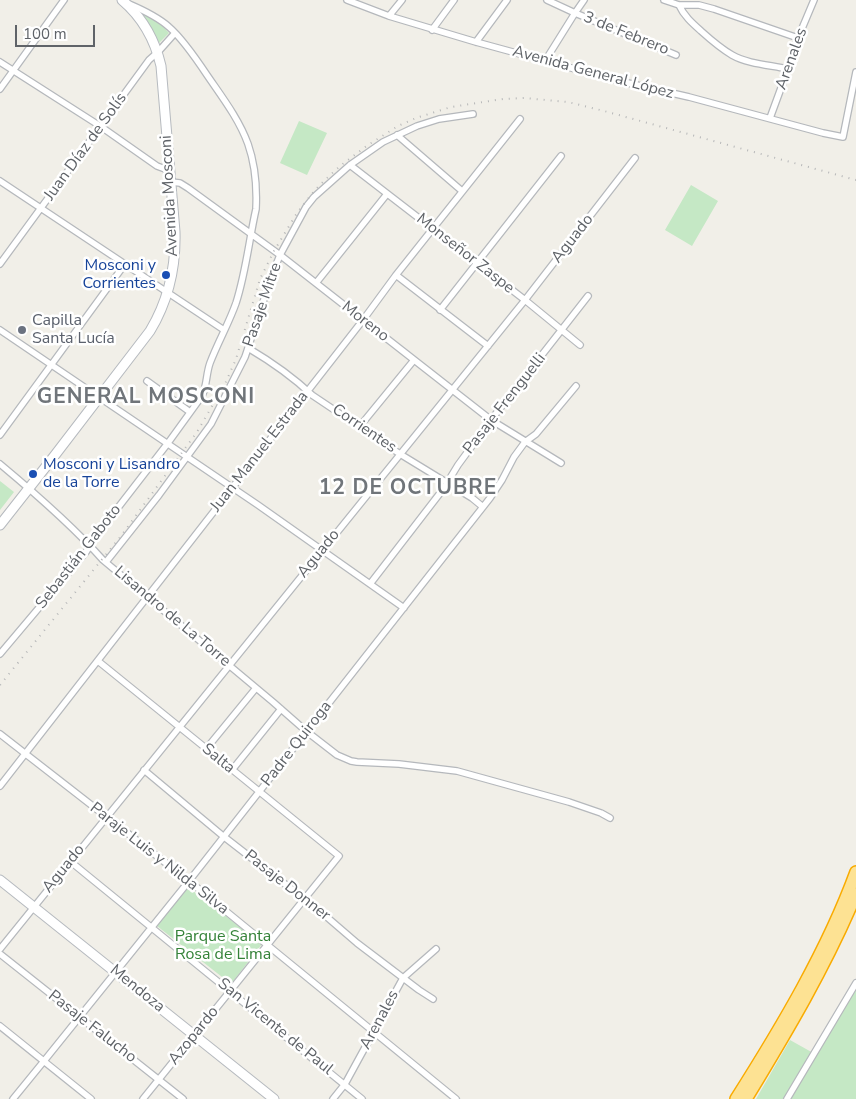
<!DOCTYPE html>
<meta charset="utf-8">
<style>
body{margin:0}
#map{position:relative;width:856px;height:1099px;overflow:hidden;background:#f1efe8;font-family:"Nunito Sans",sans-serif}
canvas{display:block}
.scale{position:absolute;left:15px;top:25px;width:80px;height:22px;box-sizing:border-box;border:2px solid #5f6368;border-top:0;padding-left:6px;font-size:15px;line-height:18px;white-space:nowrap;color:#5f6368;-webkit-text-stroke:4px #fff;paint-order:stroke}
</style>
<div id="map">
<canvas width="856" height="1099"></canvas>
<div class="scale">100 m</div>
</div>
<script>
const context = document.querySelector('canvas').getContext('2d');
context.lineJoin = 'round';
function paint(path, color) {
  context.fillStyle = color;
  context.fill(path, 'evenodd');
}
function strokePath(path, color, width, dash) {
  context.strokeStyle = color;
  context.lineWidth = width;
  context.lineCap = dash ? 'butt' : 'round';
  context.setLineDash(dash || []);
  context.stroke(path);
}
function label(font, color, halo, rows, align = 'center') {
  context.font = font + ' "Nunito Sans",sans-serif';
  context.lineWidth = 5;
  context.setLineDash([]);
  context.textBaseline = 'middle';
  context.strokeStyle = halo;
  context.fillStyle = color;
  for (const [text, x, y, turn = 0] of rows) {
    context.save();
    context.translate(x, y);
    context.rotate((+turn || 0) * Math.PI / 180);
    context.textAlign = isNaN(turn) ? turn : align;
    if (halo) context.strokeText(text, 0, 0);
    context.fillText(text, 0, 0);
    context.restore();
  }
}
const green = new Path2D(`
 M139,12L160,23L169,33L159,43L147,22Z
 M299,121L327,133L307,175L280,163Z
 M691,185L718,201L692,246L665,230Z
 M0,481L14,492L0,510Z
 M188,887L262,944L231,984L157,926Z
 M856,986V1099H756L790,1040L815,1054Z`);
const street = new Path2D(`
 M347,0L389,16L476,42L619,81L689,97L823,133L843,137L856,72
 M547,0L575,13L676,55
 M664,0L679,5H699L714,9L798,38
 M679,5C684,16 692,23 701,31C711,40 720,48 732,55C748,64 770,65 788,69
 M389,16L402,0
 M432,30L454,0
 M476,42L507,0
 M545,61L575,13L584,0
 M0,62L100,126L157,166L165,169H169
 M0,89L64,0
 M770,118L788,69L798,38L814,0
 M397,135L462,191
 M350,165L525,300L580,345
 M0,181L224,330
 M171,182L180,183L188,188L280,255L491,420L561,463
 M0,264L149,60L158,52L175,33
 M396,275L488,346
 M316,283L387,194
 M440,310L561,156
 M0,330L258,505L404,608
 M248,348C270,361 293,377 312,395L400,454L472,498L483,507
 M147,381L190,412
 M360,426L414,360
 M0,435L125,264
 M0,464C36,494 72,525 103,560L273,702L306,731L337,755L351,761L357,762L399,764L457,771L569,802L601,813L610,818
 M106,562L159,495L211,424L245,357L272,275L280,255L306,207L314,197L350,165L383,142L417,126L439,119L473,114
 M370,584L444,488L458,465L491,420L588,296
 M0,654L86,552L93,540L168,443L202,396C207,386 206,374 210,363C218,342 229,323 236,303C246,272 249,240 256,209C257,188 255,164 248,144C239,119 222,97 207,75C197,60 183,39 169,27C158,17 143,10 129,4
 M98,661L339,856L143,1099
 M0,734L189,881L456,1099
 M206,749L256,688
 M144,770L223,836L321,912L357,943L419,990L433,999
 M232,770L281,709
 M0,786L363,320L396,275L520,119
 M71,862L362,1099
 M0,949L525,300L635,158
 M0,954L183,1099
 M0,1026L91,1099
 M13,1099L44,1061L189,881L490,498L502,480L514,457L525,442L536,434L576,386
 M333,1099L345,1084L403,978L436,949
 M787,1099L856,983`);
const secondary = new Path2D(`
 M0,525L55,455L150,331C168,301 176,268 175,232L161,66C155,40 142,17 122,0
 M0,880L274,1099`);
const highway = new Path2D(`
 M736,1099C781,1028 827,951 856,872
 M746,1099C786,1033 826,966 856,894`);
const rail = new Path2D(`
 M0,685L121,536L197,432L225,384L236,359L260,279L274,251L297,213L315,190L326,179L340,166L368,145L398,126L416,118L451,107L503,99L524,98L568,102L604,111L856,180`);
const markers = [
 [166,275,5,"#1a4fb4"],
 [22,330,5,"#6b7280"],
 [33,474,5,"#1a4fb4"]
];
const streetNames = [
 ["3 de Febrero",626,34,22],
 ["Arenales",792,59,-70],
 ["Avenida General López",593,73,15],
 ["Juan Díaz de Solís",86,147,-54],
 ["Avenida Mosconi",170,196,-93],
 ["Aguado",573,239,-52],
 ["Monseñor Zaspe",465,254,38],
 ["Pasaje Mitre",263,305,-71],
 ["Moreno",365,322,38],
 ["Pasaje Frenguelli",505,404,-52],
 ["Corrientes",364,429,34],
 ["Juan Manuel Estrada",260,452,-52],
 ["Aguado",319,554,-51],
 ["Sebastián Gaboto",79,557,-52],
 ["Lisandro de La Torre",172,617,40],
 ["Padre Quiroga",297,744,-52],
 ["Salta",218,759,39],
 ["Paraje Luis y Nilda Silva",159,859,38],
 ["Aguado",64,869,-51],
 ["Pasaje Donner",287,886,38],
 ["Mendoza",137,989,39],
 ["Arenales",380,1020,-62],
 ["Pasaje Falucho",92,1027,38],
 ["San Vicente de Paul",275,1027,39],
 ["Azopardo",194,1036,-51]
];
const transitNames = [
 ["Mosconi y",156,266],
 ["Corrientes",156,284],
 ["Mosconi y Lisandro",43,465,"left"],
 ["de la Torre",43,483,"left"]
];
const worshipNames = [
 ["Capilla",32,321],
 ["Santa Lucía",32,339]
];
const parkNames = [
 ["Parque Santa",223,937],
 ["Rosa de Lima",223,955]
];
const districtNames = [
 ["GENERAL MOSCONI",146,398],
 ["12 DE OCTUBRE",408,489]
];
paint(green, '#c5e8c5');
strokePath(street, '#b5b8bc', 8);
strokePath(secondary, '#b6babf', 11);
strokePath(highway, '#f9ab00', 14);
strokePath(street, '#fff', 5.5);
strokePath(secondary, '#fff', 9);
strokePath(highway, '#fde293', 11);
strokePath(rail, '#b6b7b8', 2, [1, 6]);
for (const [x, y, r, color] of markers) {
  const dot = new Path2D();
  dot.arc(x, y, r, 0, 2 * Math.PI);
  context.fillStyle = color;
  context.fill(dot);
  strokePath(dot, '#fff', 2);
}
label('16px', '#5f6368', '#fff', streetNames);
label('16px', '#164399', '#fff', transitNames, 'right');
label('16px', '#5b616d', '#fff', worshipNames, 'left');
label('16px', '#348238', '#fff', parkNames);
context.letterSpacing = '1px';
label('bold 21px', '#70757a', '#fff', districtNames);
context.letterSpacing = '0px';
</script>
